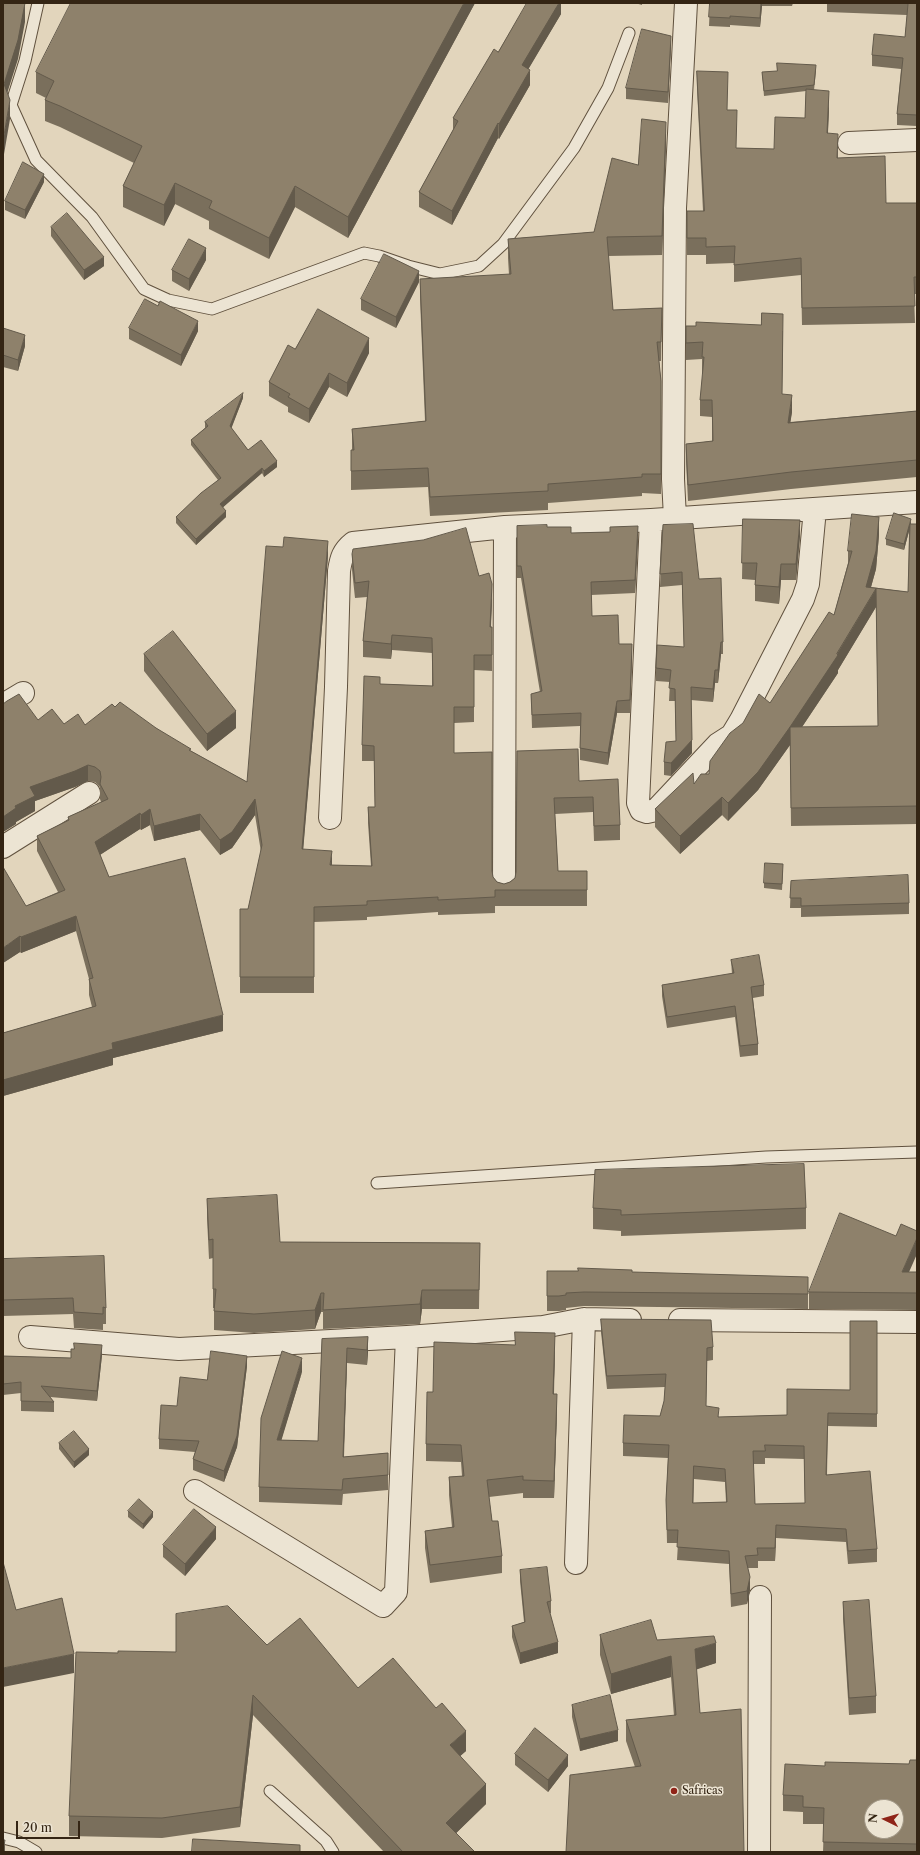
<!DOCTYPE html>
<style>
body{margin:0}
#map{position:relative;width:920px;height:1855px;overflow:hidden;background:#e2d5bc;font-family:"Libre Caslon Text",serif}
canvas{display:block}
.frame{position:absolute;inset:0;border:4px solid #342514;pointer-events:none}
.north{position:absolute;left:864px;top:1799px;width:40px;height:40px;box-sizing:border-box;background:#ece4d3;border:1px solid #a29887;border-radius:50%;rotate:275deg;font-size:11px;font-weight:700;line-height:16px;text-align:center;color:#342514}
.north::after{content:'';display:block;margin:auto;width:14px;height:18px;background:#8f2418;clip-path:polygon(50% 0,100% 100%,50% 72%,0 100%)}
.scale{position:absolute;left:16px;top:1821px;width:64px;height:18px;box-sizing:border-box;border:2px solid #342514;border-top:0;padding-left:5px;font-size:12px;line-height:14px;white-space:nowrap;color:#342514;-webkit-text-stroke:3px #ece4d3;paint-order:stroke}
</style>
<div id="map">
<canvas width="920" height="1855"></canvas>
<div class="frame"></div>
<div class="north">N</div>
<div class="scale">20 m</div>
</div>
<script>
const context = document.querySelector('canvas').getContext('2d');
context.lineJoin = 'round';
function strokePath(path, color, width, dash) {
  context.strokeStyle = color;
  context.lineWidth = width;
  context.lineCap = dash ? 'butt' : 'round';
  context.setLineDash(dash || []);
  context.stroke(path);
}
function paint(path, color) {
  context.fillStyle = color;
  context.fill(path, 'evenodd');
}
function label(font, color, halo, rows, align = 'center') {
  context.font = font + ' "Libre Caslon Text",serif';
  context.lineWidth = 3;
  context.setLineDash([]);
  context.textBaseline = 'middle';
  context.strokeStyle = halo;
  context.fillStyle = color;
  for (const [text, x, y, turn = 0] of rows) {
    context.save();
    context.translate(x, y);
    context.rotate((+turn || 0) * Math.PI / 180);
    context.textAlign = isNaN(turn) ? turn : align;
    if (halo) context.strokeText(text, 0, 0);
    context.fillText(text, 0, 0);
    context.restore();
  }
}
const service = new Path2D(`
 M38,3L25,61L11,105L36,160L92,217L144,289L168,300L212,309L364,253L379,256L408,266L440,274L479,266L503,244L574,148L608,88L629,33
 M377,1183L766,1157L917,1152
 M270,1791L326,1841L333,1852
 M3,1838L19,1842L36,1852`);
const minor = new Path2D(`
 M849,143L917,140
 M675,518L673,479L675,208L686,3
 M651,520L638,803L641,810L647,812L656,810L718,744L732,735L741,720L803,599L808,584L815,509
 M3,705L23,693
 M330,818L336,687L339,571C341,558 343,551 353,543L505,527L651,520L917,502
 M3,847L89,793
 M504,887L505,527
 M680,1320L917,1322
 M30,1337L179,1349L407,1337L543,1327L584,1319L630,1320
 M195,1491L383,1606L396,1592L407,1337
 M576,1563L584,1319
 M759,1852L760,1597`);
const wall = new Path2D(`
 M475,3L348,238L295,207L269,259L209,229V221L175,204L164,226L123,207V186L134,163L60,127L45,121V100L46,98L36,93V72Z
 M561,3V14L528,69L530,85L499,139L498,138L452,225L419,207V192L453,130V118L498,52Z
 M635,3H642V5Z
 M710,3H793L792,6H762L760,27L730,25V27L709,26Z
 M827,3H917V126L897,125V114L901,69L872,66V55L905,37L907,15L827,12Z
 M671,46L668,103L626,99V88Z
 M697,71L727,110L736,148L774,149L805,118L806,91L764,96L762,72L816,71L814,90L829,108L828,133L838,151V158L886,203H917V294H914L915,323L802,325L801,275L734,282V263L706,264V255H687V211H703L697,88Z
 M666,141L662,255L608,256L613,310L662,308L661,361H659L661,381V494L642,493V496L548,503V510L430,516L428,487L351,490V450H352V429L425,421L420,298V279L509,275L508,258V239L594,232L638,165Z
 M44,182L25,219L5,210V201Z
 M51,227L104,266L84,280L51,236Z
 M206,260L189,291L172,281V270Z
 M419,282L396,328L361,310V299Z
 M686,326L783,331L782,394L792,412L790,422L917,411V477L791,489L688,501L686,461V444L712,441V417L700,416V400L703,374H702V359L686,360Z
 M3,328L25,346L18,371L3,367Z
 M129,328L198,331L181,366L129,339Z
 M295,349L369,353L347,397L329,387L309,423L288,412V407L269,396V382Z
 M243,398L231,428L248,450L277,467L264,477L262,473L223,507L226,517L196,545L176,523V517L218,480L191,445V440L205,428V422Z
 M743,519L800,536L796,580H781L779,604L755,601V580L742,579Z
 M911,524H917V824L791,826L790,745L758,790L728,821L722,815L680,854L655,827V809L709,774L770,703L834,615L848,563V551L879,535L876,569L871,587L908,592L909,531L904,550L886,545V539ZM876,607L878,726L802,727L838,673V670Z
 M663,525L699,579L723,642V654H721L718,683H715L713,702L691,700L692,753L671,776L664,775V762L676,741L675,701H669L670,682L656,681V668L684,647L682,585L660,587Z
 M517,526L547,527L571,533L610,532V527L638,539L635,593L591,595L592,616L632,657L630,713H617L608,765L580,760V726L532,728L531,694L540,692L521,578H517Z
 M352,554L479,576L492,600L491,627H492V671L474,670V722L454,723V753L493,877L497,882L504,884L510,882L515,878L516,872L517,751L579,781L620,825V840L594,841L593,812L555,814L558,871H587V906H495V913L438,915V912L367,917V920L314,922V993H240V909H248L261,852L255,815L232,848L220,855L200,830L154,841L150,825L141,830L140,829L100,855L109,877L223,1031L113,1058V1065L3,1096V1033L92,1007L89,995V979L76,931L21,953L20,952L3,963L26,906L58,892L37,851V836L68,820V817L101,802L100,799V787L95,782L88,781L75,787L35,801V811L16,822V824L3,832V704L38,720L64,724L85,725L115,707L156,728L191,751L247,782L328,556L303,849L332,865L371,866L368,823V807H375L374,761H362V745L380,684L432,686V653L392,650L391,659L363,657V641L367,597L355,598L352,570Z
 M144,654L236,728L207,751L144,671Z
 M783,870L782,890L764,888V883Z
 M791,881L909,903V914L801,917V908H790Z
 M731,960L764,985V996L753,998L758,1044V1055L740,1057L735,1017L667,1028L662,996V985L732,974Z
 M207,1199L280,1242L480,1243L479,1309H422L420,1324L323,1329V1312H321L315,1329L254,1333L214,1330V1308H213V1258L209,1259L207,1218Z
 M593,1208H806V1229L621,1236V1231L593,1229Z
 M3,1259L106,1308V1324H103V1330L74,1328L73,1314L3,1316Z
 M547,1271L632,1272L808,1294V1309L584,1306L566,1308V1310L559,1311H547Z
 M909,1272H917V1310L809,1309V1292Z
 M601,1319L713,1347V1360L707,1361L706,1406L719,1417L787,1415L850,1390L877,1321V1427L828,1426L827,1475L877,1549V1562L848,1564L846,1542L776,1538L775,1561H758V1568H748L750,1590L747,1604L731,1607L729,1564L677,1560L678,1543H667L666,1500L668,1458L623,1456V1443L660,1416L664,1401L665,1387L607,1389L601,1332ZM765,1458L804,1459L805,1503L755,1504L753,1464H765ZM694,1479L725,1482L726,1502L693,1503Z
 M368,1337V1352L367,1365L347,1363L344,1457L388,1453V1490L343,1494L342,1505L259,1502V1487L302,1372L281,1440L318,1441L322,1339Z
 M555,1351L554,1394L557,1411L554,1498H523V1493L489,1497L492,1521L502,1556V1573L430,1583L425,1548V1531L452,1527L449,1495V1477L462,1476L461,1462L426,1461V1444L433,1392Z
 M102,1355L97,1401L50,1397L54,1402V1412L21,1411V1393L3,1395V1356L71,1358Z
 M247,1366L237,1447L224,1482L193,1470V1459L195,1452L159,1449V1439L177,1406L207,1380Z
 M59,1443L89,1455L74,1468L59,1449Z
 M128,1511L153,1517L143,1529L128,1517Z
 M216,1539L185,1576L163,1557V1545Z
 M520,1570L551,1601V1613H550L558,1653L520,1664L512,1637V1626L524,1622L520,1581Z
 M843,1602L876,1696V1713L849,1715L843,1619Z
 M600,1635L657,1640L716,1663L696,1669L700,1713L744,1852L635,1767L626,1741V1720L674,1716L671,1677L611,1694L600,1655Z
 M267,1645L358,1688L466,1751L460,1756L486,1804L456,1833L475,1852H384L253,1715L240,1827L162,1838L69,1836V1816L118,1653L176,1652Z
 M572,1705L618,1741L580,1751L572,1717Z
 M917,1732V1852H823L824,1824H803V1812L783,1811V1795L825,1766L909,1764L916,1760Z
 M515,1754L568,1766L548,1792L515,1765Z`);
const shadedWall = new Path2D(`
 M25,3V22L18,59L4,103V84Z
 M464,3H475L348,238V217Z
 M559,3H561V14L522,80V65Z
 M761,3H762V6L760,27V18Z
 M671,36V46L668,103V92Z
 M530,70V85L499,139V124Z
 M829,91V108L827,150V133Z
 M10,100V119L3,160V141Z
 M666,122V141L662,255V236Z
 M498,123V138L452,225V211Z
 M44,174V182L25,219V210Z
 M175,183V204L164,226V205Z
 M295,186V207L269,259V238Z
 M206,248V260L189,291V279Z
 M104,257V266L84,280V270Z
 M419,271V282L396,328V317Z
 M198,321V331L181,366V355Z
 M25,335V346L18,371V360Z
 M369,338V353L347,397V383Z
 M329,373V387L309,423V409Z
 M243,393V398L230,432V426Z
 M792,395V412L788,439V423Z
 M277,461V467L264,477V471Z
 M262,468V473L220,510V504Z
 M226,511V517L196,545V539Z
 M879,517V535L876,569L866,605V587Z
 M911,519V524L904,550V544Z
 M800,520V536L796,580V564Z
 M638,526V539L635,593V580Z
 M328,541V556L302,864V849Z
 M781,564V580L779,604V587Z
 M492,584V600L490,642V627Z
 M876,589V607L838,670V673L790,745V727L837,654Z
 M392,635V650L391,659V644Z
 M721,642V654L718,683V670Z
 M632,644V657L630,713V700Z
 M715,670V683L713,702V689Z
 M617,701V713L608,765V753Z
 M236,711V728L207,751V734Z
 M790,727V745L758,790L728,821V803Z
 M692,740V753L671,776V763Z
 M88,765V781L75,787L35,801V811L16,822V824L3,832V817L15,806L30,787Z
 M722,797V815L680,854V836Z
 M255,799V815L232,848L220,855V840Z
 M150,809V825L141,830V815Z
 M140,813V829L95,858V842Z
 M200,814V830L154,841V826Z
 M332,851V867L330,865Z
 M76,916V931L21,953V937Z
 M20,936V952L3,963V948Z
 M223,1015V1031L113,1058V1065L3,1096V1080L112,1043Z
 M917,1238V1254L902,1288V1272Z
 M422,1290V1309L420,1324V1304Z
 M321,1293V1312L315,1329V1310Z
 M555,1333V1351L553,1411V1394Z
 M368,1337V1352L367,1365V1350Z
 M102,1345V1355L97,1401V1391Z
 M347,1348V1363L343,1472V1457Z
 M247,1356V1366L237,1447L224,1482V1471Z
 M302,1358V1372L277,1455V1440Z
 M557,1394V1411L554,1498V1481Z
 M89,1449V1455L74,1468V1462Z
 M694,1466V1479L693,1516V1503Z
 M153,1512V1517L143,1529V1524Z
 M776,1525V1538L775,1561V1548Z
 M216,1527V1539L185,1576V1564Z
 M750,1577V1590L747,1604V1591Z
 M558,1642V1653L520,1664V1653Z
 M716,1643V1663L695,1670V1649Z
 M74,1654V1673L3,1687V1668Z
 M671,1656V1677L611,1694V1674Z
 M253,1695V1715L240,1827V1807Z
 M618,1730V1741L580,1751V1739Z
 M466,1731V1751L450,1765V1745Z
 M568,1755V1766L548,1792V1780Z
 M486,1784V1804L446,1843V1823Z
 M5,1840V1852H3Z`);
const building = new Path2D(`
 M3,3H25L18,40L4,84L10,100L3,141Z
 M71,3H464L348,217L295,186L269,238L209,208L212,201L175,183L164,205L123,186L142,146L60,106L45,100L54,81L36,72Z
 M527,3H559L522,65L530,70L499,124L498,123L452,211L419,192L458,121L453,118L494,49L498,52Z
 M710,3H761L760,18L730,16V18L709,17Z
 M880,3H917V115L897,114L903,58L872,55L874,34L905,37L908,4Z
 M642,29L671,36L668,92L626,88Z
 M777,63L816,65L814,85L764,91L762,72L777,71Z
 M697,71L728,72L727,110H737L736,148L774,149L775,117L805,118L806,89L829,91L827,133L838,134L837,158L885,156L886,203H917V277H914L915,306L802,308L801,258L734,265L735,246L706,247V238H687V211H704Z
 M642,119L666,122L662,236L607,237L613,310L662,308L661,342H657L661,381V474H642V477L548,484V491L430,497L428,468L351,471V450H354L352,429L426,421L420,279L511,274L508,239L594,232L612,158L638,165Z
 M23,162L44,174L25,210L5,201Z
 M67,213L104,257L84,270L51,227Z
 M189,239L206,248L189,279L172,270Z
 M384,254L419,271L396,317L361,299Z
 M145,299L158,306L160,301L198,321L181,355L129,328Z
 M318,309L369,338L347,383L329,373L309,409L288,397L290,394L269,382L288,345L295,349Z
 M762,313L783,314L782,394L792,395L788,423L917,411V460L791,472L688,485L686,444L713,441L712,400H700L704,357H702L703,342L686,343V326H696V322L761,325Z
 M3,328L25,335L18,360L3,355Z
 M243,393L230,426L248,450L261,440L277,461L264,471L262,468L220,504L226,511L196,539L176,517L201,493L221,478L191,440L208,426L205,422Z
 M894,513L911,519L904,544L886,539Z
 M852,514L879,517L876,551L866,587L908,592L910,524H917V806L791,808L790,727L758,772L728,803L722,797L680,836L655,809L693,773L694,784L701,774H709L710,761L730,733L743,723L759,694L770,703L829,612L834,615L852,551H848ZM876,589L878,726L790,727L838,655L837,654Z
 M743,519L800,520L796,564H781L779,587L755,585L757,563H742Z
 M693,524L699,579L721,578L723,642H721L718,670H715L713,689L691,687L692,740L671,763L664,762L666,742L676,741L675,689L669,688L671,670L656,668L657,645L684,647L682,572L660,574L663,525Z
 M547,525V527H571V533L610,532V527L638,526L635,580L591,582L592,616L618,615L619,644H632L630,700L617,701L608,753L580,748L581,713L532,715L531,694L542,691L521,566H517V526Z
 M466,528L479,576L489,573L492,584L490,627H492V655H474V707H454V753L492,752V871L493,877L497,882L504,884L510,882L515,878L516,872L517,751L578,749L579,781L618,779L620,825L594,826L593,797L554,798L558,871H587V890H495V897L438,900V897L367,901V905L314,907V977H240V909H248L262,845L255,799L232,832L220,840L200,814L154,826L150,809L141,815L140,813L95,842L109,877L185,858L223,1015L112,1043L113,1049L3,1080V1033L96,1006L89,979L93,978L76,916L21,937L20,936L3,948V867L26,906L65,890L37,836L69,820L68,817L108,799L100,784L101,777L100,771L95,767L88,765L75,771L30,787L35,796L15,806L16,808L3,817V704L7,701L19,694L38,720L52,709L64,724L78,714L85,725L112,704L115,707L120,702L156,728L191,749L189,750L247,782L266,546L283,547L284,537L328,541L302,849L332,851L330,865L372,866L368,807H375L374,746L362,745L364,676L380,677V684L433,686L432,638L392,635L391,644L363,641L369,581L355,583L352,554L353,549L423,540Z
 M173,631L236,711L207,734L144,654Z
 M765,863L783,864L782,884L764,883Z
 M908,875L909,903L801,906V898H790L791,881Z
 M759,955L764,985L751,987L758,1044L740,1046L735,1006L667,1017L662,985L734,973L731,960Z
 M804,1164L806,1208L621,1215V1210L593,1208L595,1170Z
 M277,1195L280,1242L480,1243L479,1290H422L420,1304L323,1310L324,1293H321L315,1310L254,1314L214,1311L216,1289H213V1239L209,1240L207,1199Z
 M840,1213L896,1236L901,1224L917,1231V1238L902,1272H917V1293L809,1292Z
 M104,1256L106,1308L103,1307V1314L74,1312L73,1298L3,1300V1259Z
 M578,1268L632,1270V1272L808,1277V1294L584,1292L566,1293V1295L559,1296H547V1271H578Z
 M601,1319L711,1320L713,1347L707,1348L706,1406L719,1408L718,1417L787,1415V1389L850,1390V1321H877V1414L828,1413L826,1475L870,1471L877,1549L848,1551L846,1529L776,1525L775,1548H757L758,1555L745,1556L750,1577L747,1591L731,1594L729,1551L677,1547L678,1530H667L666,1500L669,1445L623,1443L624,1415L660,1416L664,1401L666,1374L607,1376ZM765,1445L804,1446L805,1503L755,1504L753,1451H765ZM694,1466L725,1469L727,1502L693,1503Z
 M515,1332L555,1333L553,1394H557L554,1481L523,1480V1476L487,1480L492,1521H498L502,1556L430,1565L425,1531L454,1527L449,1477L464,1476L461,1445L426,1444L427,1392H433L434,1342L515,1345Z
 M368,1337L367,1350L347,1348L343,1457L388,1453V1475L343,1479L342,1490L259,1487L261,1418L282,1351L302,1358L277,1440L318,1441L322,1339Z
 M74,1343L102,1345L97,1391L41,1386L54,1402L21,1401V1382L3,1384V1356L71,1358V1349H74Z
 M211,1351L247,1356L237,1436L224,1471L193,1459L199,1441L159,1439L161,1405L177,1406L180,1377L207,1380Z
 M74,1431L89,1449L74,1462L59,1443Z
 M139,1499L153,1512L143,1524L128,1511Z
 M194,1509L216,1527L185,1564L163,1545Z
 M3,1562L16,1610L62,1598L74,1654L3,1668Z
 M547,1567L551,1601L547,1602L558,1642L520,1653L512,1626L525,1622L520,1570Z
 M869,1600L876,1696L849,1698L843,1602Z
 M228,1606L267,1645L300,1618L358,1688L393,1658L436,1708L442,1703L466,1731L450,1745L486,1784L446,1823L475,1852H403L253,1695L240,1807L162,1818L69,1816L76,1652L118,1653V1651L176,1652V1614Z
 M651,1620L657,1640L714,1636L716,1643L695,1649L700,1713L741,1709L744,1852H566L570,1775L641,1766L626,1720L676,1715L671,1656L611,1674L600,1635Z
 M610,1695L618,1730L580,1739L572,1705Z
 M535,1728L568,1755L548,1780L515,1754Z
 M917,1732V1844L823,1842L824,1808L803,1807V1796L783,1795L785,1764L825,1766V1762L909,1764L910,1760H916ZM872,1807H896V1831H872Z
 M193,1839L300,1845V1852H192Z
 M3,1840H5L3,1851Z`);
const markers = [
 [674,1791,4,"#8f2418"]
];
const poiNames = [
 ["Safricas",682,1791]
];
strokePath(service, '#60513e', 13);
strokePath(minor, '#60513e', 24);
strokePath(service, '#ece4d3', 11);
strokePath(minor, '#ece4d3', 22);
paint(wall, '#7a6f5c');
paint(shadedWall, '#635a4b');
paint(building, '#8e816b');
strokePath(building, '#635a4b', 1);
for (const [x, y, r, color] of markers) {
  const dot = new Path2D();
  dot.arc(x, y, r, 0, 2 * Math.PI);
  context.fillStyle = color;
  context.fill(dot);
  strokePath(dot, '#ece4d3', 1.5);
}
label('11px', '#342514', '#ece4d3', poiNames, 'left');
</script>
